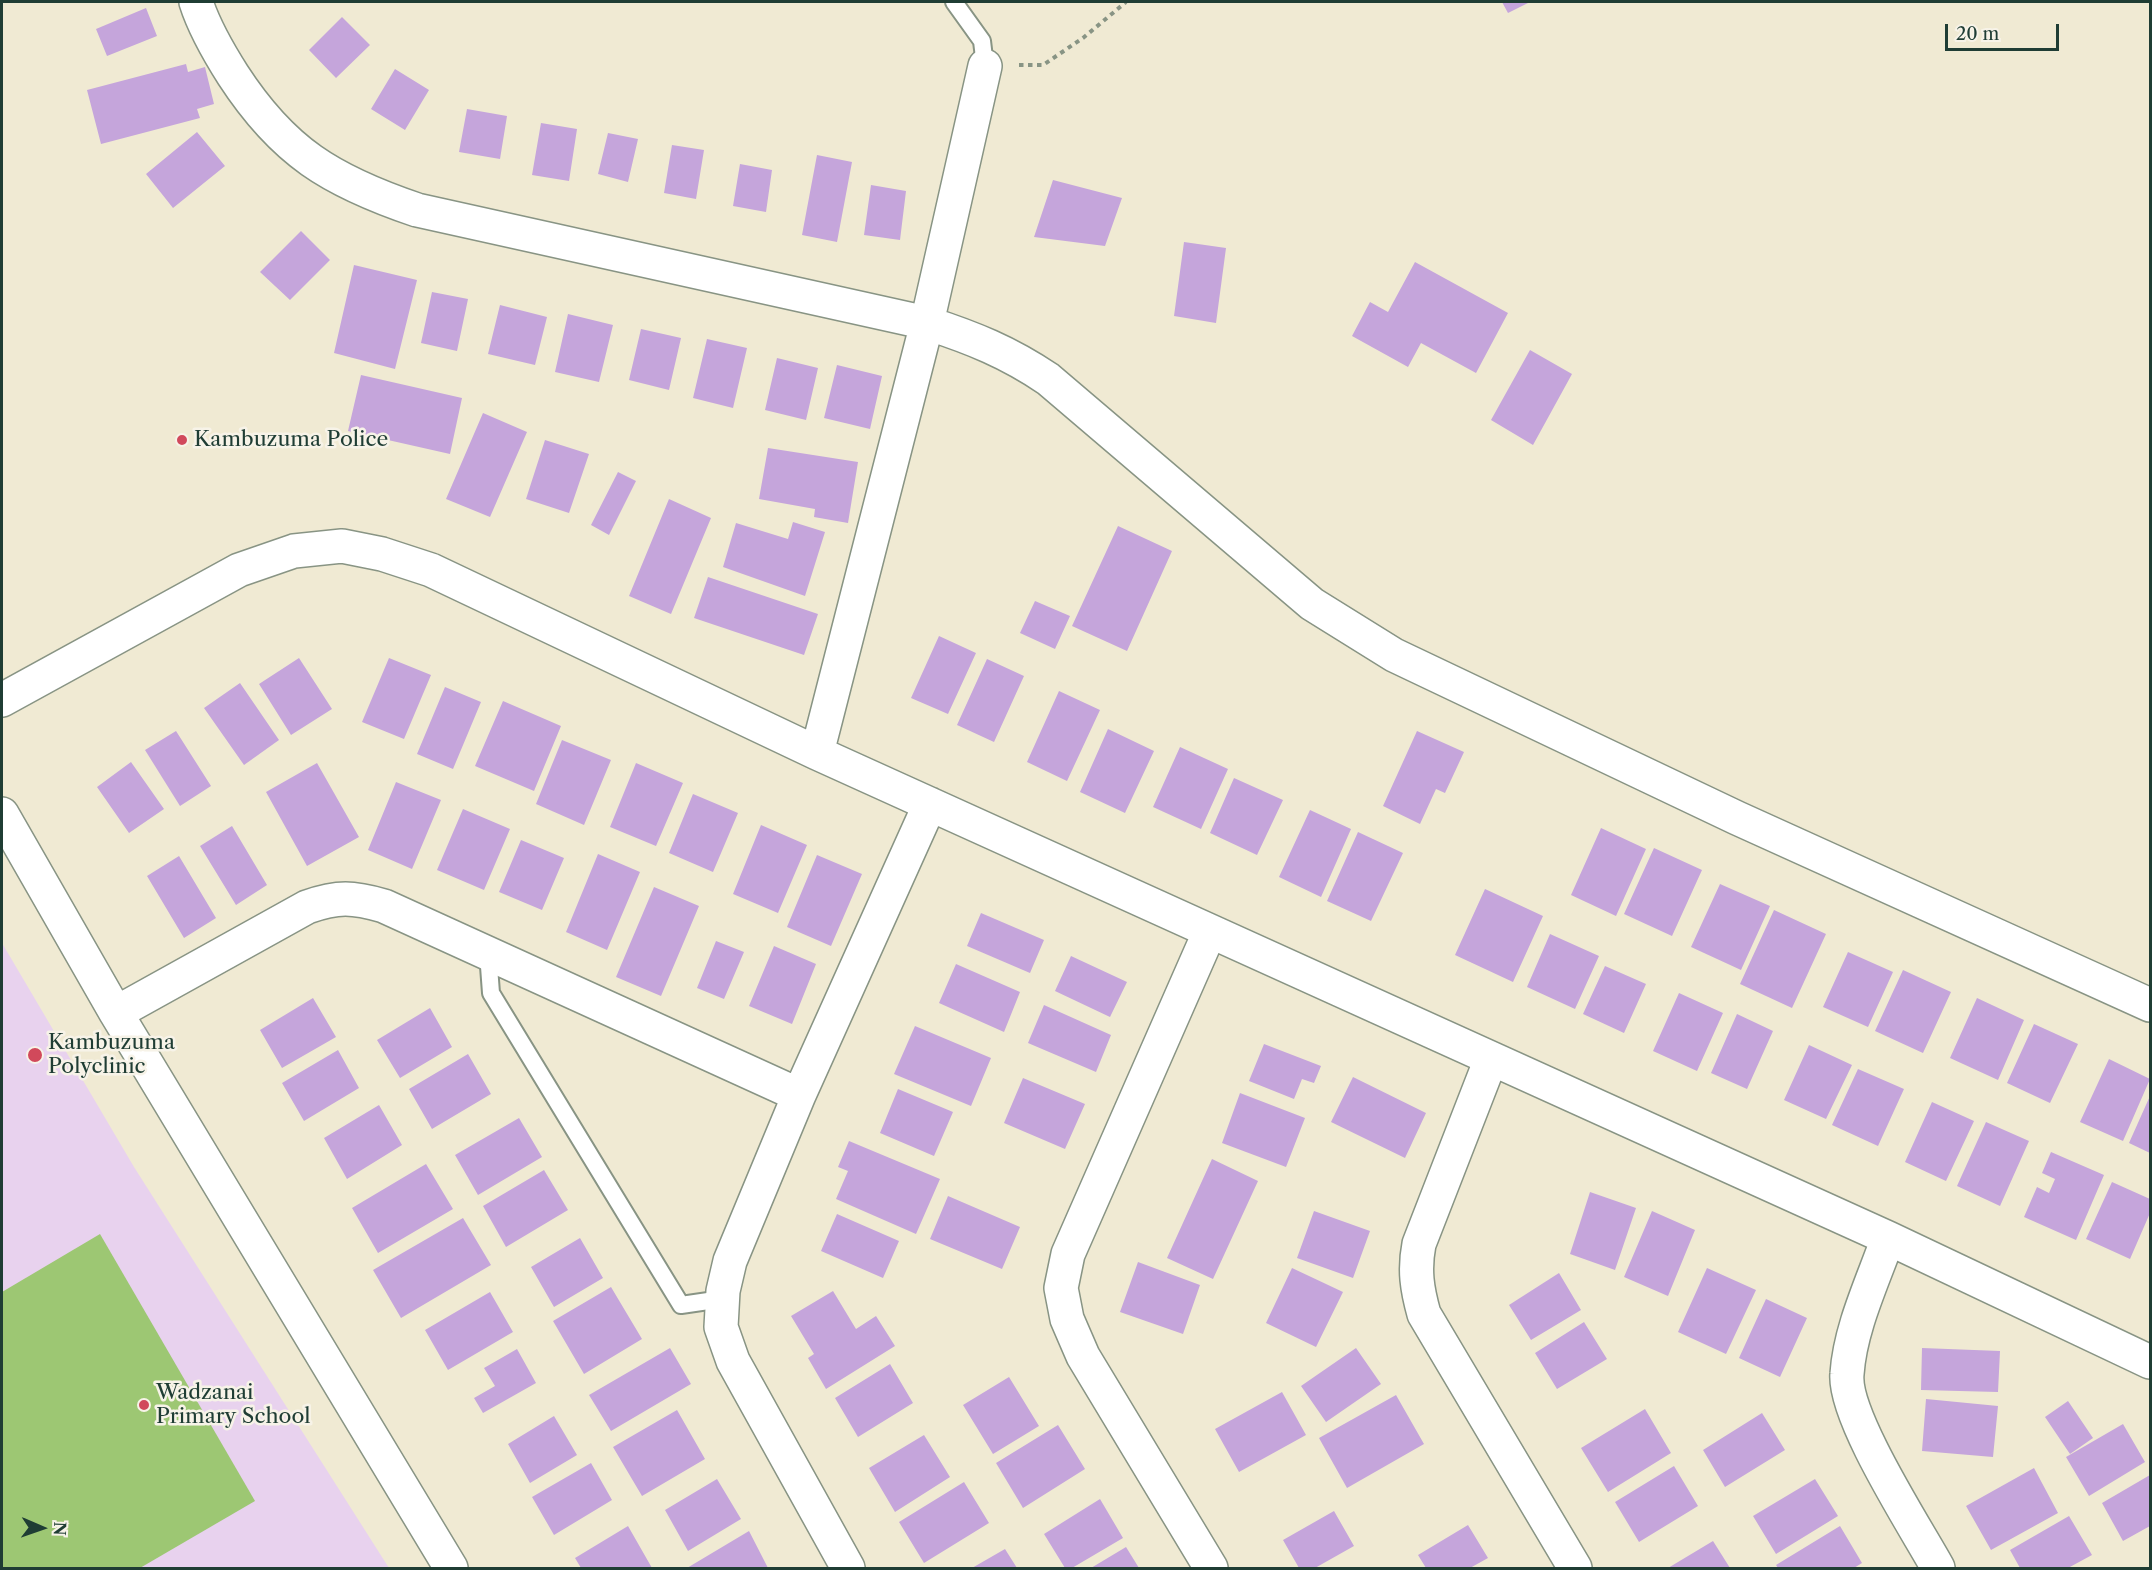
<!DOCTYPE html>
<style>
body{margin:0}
#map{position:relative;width:2152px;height:1570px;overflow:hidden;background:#f0ead3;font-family:"Libre Caslon Text",serif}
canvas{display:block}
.frame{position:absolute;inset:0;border:3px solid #1f3d34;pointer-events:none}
.north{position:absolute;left:12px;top:1498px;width:60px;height:60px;-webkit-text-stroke:4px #f7f3e8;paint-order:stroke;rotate:92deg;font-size:16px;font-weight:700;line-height:24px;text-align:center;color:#1f3d34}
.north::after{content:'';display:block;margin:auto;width:21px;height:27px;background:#1f3d34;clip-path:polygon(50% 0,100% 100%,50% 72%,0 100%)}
.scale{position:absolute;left:1945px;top:24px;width:114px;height:27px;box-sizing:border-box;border:3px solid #1f3d34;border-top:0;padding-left:8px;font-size:18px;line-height:21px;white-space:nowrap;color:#1f3d34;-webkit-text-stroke:4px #f7f3e8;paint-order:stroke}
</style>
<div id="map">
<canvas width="2152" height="1570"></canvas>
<div class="frame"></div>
<div class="north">N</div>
<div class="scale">20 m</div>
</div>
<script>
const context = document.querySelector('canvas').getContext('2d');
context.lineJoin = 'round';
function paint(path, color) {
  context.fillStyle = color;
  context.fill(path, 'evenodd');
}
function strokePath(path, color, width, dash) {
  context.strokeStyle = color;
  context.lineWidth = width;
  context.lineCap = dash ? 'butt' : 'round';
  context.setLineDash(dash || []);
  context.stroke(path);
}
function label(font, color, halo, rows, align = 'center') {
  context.font = font + ' "Libre Caslon Text",serif';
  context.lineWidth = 5;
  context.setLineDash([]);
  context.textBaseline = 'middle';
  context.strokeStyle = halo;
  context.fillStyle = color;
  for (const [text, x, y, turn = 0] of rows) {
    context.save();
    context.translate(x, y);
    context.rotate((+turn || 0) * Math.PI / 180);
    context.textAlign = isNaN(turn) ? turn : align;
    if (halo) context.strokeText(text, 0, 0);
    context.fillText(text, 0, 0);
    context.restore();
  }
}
const built = new Path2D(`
 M2,943L134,1167L389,1568H2Z`);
const green = new Path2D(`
 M100,1234L255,1501L140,1568H2V1292Z`);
const building = new Path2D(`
 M1502,2H1530L1508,13Z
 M146,8L157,36L107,56L96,29Z
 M342,17L370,45L336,78L309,50Z
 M186,64L188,72L205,67L214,104L197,109L200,118L101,144L87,90Z
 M395,69L429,90L405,130L371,109Z
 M467,109L507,116L500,159L459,152Z
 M541,123L577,129L569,181L532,175Z
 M197,132L225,166L173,208L146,174Z
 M608,133L638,139L628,182L598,174Z
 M672,145L704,150L696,199L664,193Z
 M817,155L852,162L837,242L802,235Z
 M740,164L772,170L766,212L733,206Z
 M1053,180L1122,198L1105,246L1034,237Z
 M871,185L906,191L900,240L864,235Z
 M301,231L330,260L290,300L260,272Z
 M1184,242L1226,248L1216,323L1174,316Z
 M1415,262L1508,313L1476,373L1421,343L1408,367L1352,336L1370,302L1388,312Z
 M354,265L417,280L395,369L334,353Z
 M432,292L468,299L457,351L421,343Z
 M500,305L547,317L535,365L488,354Z
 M568,314L613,325L599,382L555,372Z
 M641,329L681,338L669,390L629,380Z
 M707,339L747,348L733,408L693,398Z
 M1530,350L1572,374L1533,445L1491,420Z
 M777,358L818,368L806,420L765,410Z
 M837,365L882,376L870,429L824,418Z
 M361,375L462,398L450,454L348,431Z
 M483,413L527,432L490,517L446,499Z
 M545,440L589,454L569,513L526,499Z
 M768,448L858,462L848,523L814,517L815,509L759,499Z
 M618,472L636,481L609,535L591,525Z
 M669,499L711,518L671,614L629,596Z
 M793,522L825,532L805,596L723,567L736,523L788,539Z
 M1118,526L1172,551L1127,651L1072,626Z
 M708,577L818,614L804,655L694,618Z
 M1035,601L1070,616L1055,649L1020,633Z
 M939,636L976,653L948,714L911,698Z
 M299,658L332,709L291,735L259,684Z
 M389,658L431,675L404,739L362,722Z
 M987,659L1024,676L994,742L957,725Z
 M240,683L279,740L244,765L204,708Z
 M445,687L481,702L453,769L417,754Z
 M1059,691L1100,710L1067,781L1027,762Z
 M503,701L561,726L534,791L475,766Z
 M1108,729L1154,751L1125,813L1080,792Z
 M176,731L211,786L180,806L145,750Z
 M1417,731L1464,752L1445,793L1436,789L1420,824L1383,806Z
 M562,740L611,760L584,825L536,804Z
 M1180,747L1228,769L1201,829L1153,807Z
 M131,762L164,809L129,833L97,787Z
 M317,763L359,837L307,866L266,792Z
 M636,763L683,783L656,846L610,827Z
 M1234,778L1283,800L1257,855L1210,833Z
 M396,782L441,800L412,869L368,850Z
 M693,794L738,813L713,872L669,853Z
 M463,809L510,829L484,890L437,870Z
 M1310,810L1351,829L1321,897L1279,877Z
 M761,825L807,845L778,913L733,894Z
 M232,826L267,885L236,905L200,846Z
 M1601,828L1646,849L1616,916L1571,895Z
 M1358,832L1403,853L1371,921L1327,901Z
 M521,840L564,858L542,910L499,892Z
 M1654,848L1702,870L1672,936L1624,914Z
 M598,854L640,872L607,950L566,932Z
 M817,855L862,874L831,946L787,927Z
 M179,856L216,918L184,938L147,876Z
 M1720,884L1770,906L1741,970L1691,947Z
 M654,887L699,906L661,996L616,977Z
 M1485,889L1543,916L1513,982L1455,955Z
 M1774,910L1826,934L1792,1008L1740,984Z
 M981,913L1044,940L1030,973L967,946Z
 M1550,934L1599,956L1575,1009L1527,987Z
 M716,941L744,952L724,999L697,988Z
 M774,946L816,964L792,1024L749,1006Z
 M1848,952L1893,972L1868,1027L1823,1007Z
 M1071,956L1127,982L1110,1017L1055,991Z
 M956,964L1020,992L1004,1032L939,1003Z
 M1605,966L1646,984L1624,1033L1583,1014Z
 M1903,970L1951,992L1923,1053L1875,1031Z
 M1679,993L1723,1013L1697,1071L1653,1051Z
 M313,998L336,1037L282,1068L260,1030Z
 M1977,998L2024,1020L1998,1080L1950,1058Z
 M1044,1005L1111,1035L1096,1072L1028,1043Z
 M430,1008L452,1047L400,1078L377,1040Z
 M1737,1014L1773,1031L1747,1089L1711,1073Z
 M2034,1024L2078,1044L2050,1103L2007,1083Z
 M915,1026L991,1058L971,1106L894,1074Z
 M1264,1044L1321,1066L1314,1083L1302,1079L1294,1099L1249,1081Z
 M1809,1045L1852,1065L1826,1119L1784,1100Z
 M338,1050L359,1088L304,1121L282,1083Z
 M468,1054L491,1094L432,1129L409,1089Z
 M2109,1059L2150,1079L2123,1141L2080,1122Z
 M1858,1069L1904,1089L1878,1146L1832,1125Z
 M1353,1077L1426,1113L1405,1158L1331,1122Z
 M1023,1078L1085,1104L1065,1149L1004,1123Z
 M898,1089L953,1112L934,1156L880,1133Z
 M1240,1093L1305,1118L1286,1167L1222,1143Z
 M2150,1096V1153L2129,1143Z
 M1932,1102L1974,1121L1946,1181L1905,1162Z
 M379,1105L402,1145L347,1179L324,1138Z
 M519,1118L542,1157L478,1195L455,1155Z
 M1986,1122L2029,1141L2000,1206L1957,1186Z
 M849,1141L940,1179L916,1234L836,1199L848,1171L838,1167Z
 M2051,1152L2104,1175L2076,1240L2024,1217L2037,1187L2049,1193L2055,1179L2042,1173Z
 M1212,1159L1258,1181L1213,1279L1167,1258Z
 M426,1164L453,1209L378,1253L352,1208Z
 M544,1170L568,1210L506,1247L483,1206Z
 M2112,1182L2150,1199V1213L2130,1259L2086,1239Z
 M1590,1192L1636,1208L1615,1270L1570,1254Z
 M948,1196L1020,1227L1002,1269L930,1239Z
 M1314,1211L1370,1231L1353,1278L1297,1258Z
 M1652,1211L1695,1230L1668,1296L1624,1277Z
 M837,1214L899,1241L883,1278L821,1251Z
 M463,1218L491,1265L401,1318L373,1270Z
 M580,1238L603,1278L554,1307L531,1267Z
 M1138,1262L1200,1285L1183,1334L1120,1312Z
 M1292,1268L1343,1292L1316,1347L1266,1323Z
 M1707,1268L1756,1290L1726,1354L1678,1332Z
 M1559,1273L1581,1310L1531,1340L1509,1305Z
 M611,1287L642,1339L584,1374L553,1321Z
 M833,1291L856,1329L876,1316L895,1346L826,1389L808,1358L814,1354L791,1316Z
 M490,1292L513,1332L448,1370L425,1330Z
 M1766,1299L1807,1318L1780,1377L1739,1358Z
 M1584,1322L1607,1359L1557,1389L1535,1353Z
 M670,1348L691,1384L611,1431L589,1395Z
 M1356,1348L1381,1384L1326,1422L1301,1386Z
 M1922,1348L2000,1351L1998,1392L1921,1390Z
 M517,1349L536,1383L483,1413L474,1398L495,1386L484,1368Z
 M890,1364L913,1403L858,1437L835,1398Z
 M1009,1377L1039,1426L993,1454L963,1405Z
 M1282,1392L1306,1435L1239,1472L1215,1429Z
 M1396,1395L1424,1444L1347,1488L1319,1438Z
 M1926,1399L1998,1406L1993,1457L1922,1451Z
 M2068,1401L2093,1438L2070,1454L2045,1417Z
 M1645,1409L1671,1453L1608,1492L1581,1448Z
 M677,1410L705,1459L642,1496L613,1447Z
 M1762,1413L1785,1450L1725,1487L1703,1450Z
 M554,1416L577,1455L530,1483L508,1444Z
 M2123,1424L2145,1462L2089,1496L2066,1457Z
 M1058,1425L1085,1469L1023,1508L996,1463Z
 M924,1435L950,1477L895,1512L869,1468Z
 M591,1463L612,1500L554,1535L532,1497Z
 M1674,1466L1698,1506L1639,1542L1615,1502Z
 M2034,1468L2058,1513L1991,1550L1966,1506Z
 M2150,1475V1526L2123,1541L2102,1503Z
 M717,1479L741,1519L688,1551L665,1510Z
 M1815,1479L1838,1516L1776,1554L1753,1516Z
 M964,1482L989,1523L924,1563L899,1522Z
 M1100,1499L1123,1538L1072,1568H1065L1044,1534Z
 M1334,1511L1354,1546L1315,1568H1299L1283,1540Z
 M2069,1516L2092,1555L2068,1568H2020L2010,1550Z
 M1468,1525L1488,1558L1470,1568H1426L1418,1555Z
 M628,1526L652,1568H581L575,1558Z
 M1840,1526L1862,1563L1854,1568H1778L1776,1565Z
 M749,1531L768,1568H687Z
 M1713,1541L1730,1568H1668Z
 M1126,1547L1139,1568H1091Z
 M1005,1549L1017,1568H972Z`);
const path = new Path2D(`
 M1019,65H1043L1083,38L1126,2`);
const service = new Path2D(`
 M954,2L982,41L985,66
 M488,953L491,993L681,1305L722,1299`);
const minor = new Path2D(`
 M196,2C204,27 219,53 233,75C283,152 331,181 417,210L927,323C973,338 1008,352 1048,379L1312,604L1394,655L1737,818L2150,1005
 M2,700L239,570L294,551L342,546L382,554L431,570L817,753L1888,1238L2150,1362
 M817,753L927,323L985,66
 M2,814L116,1013L451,1568
 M1210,931L1068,1254L1061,1288L1067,1319L1083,1356L1211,1568
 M116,1013L307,907C338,896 353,897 384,906L799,1095
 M1491,1059L1419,1244C1414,1270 1417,1289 1424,1314L1575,1568
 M1888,1238C1873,1281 1850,1328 1847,1374C1843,1416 1916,1528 1938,1568
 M848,1568L733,1361L721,1327L723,1291L730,1261L799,1095L930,804`);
const markers = [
 [182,440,6,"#d1495b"],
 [35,1055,8,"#d1495b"],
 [144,1405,6,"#d1495b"]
];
const poiNames = [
 ["Kambuzuma Police",194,440],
 ["Kambuzuma",48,1043],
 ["Polyclinic",48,1067],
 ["Wadzanai",156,1393],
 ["Primary School",156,1417]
];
paint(built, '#e8d2ee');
paint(green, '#9dc773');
paint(building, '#c5a5db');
strokePath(service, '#889484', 20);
strokePath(minor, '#889484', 36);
strokePath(path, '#889484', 4, [4.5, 4.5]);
strokePath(service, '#fff', 16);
strokePath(minor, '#fff', 33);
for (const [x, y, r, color] of markers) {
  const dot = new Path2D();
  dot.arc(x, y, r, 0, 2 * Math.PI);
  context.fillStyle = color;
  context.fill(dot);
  strokePath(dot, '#f7f3e8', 2);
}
label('21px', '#1f3d34', '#f7f3e8', poiNames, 'left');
</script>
